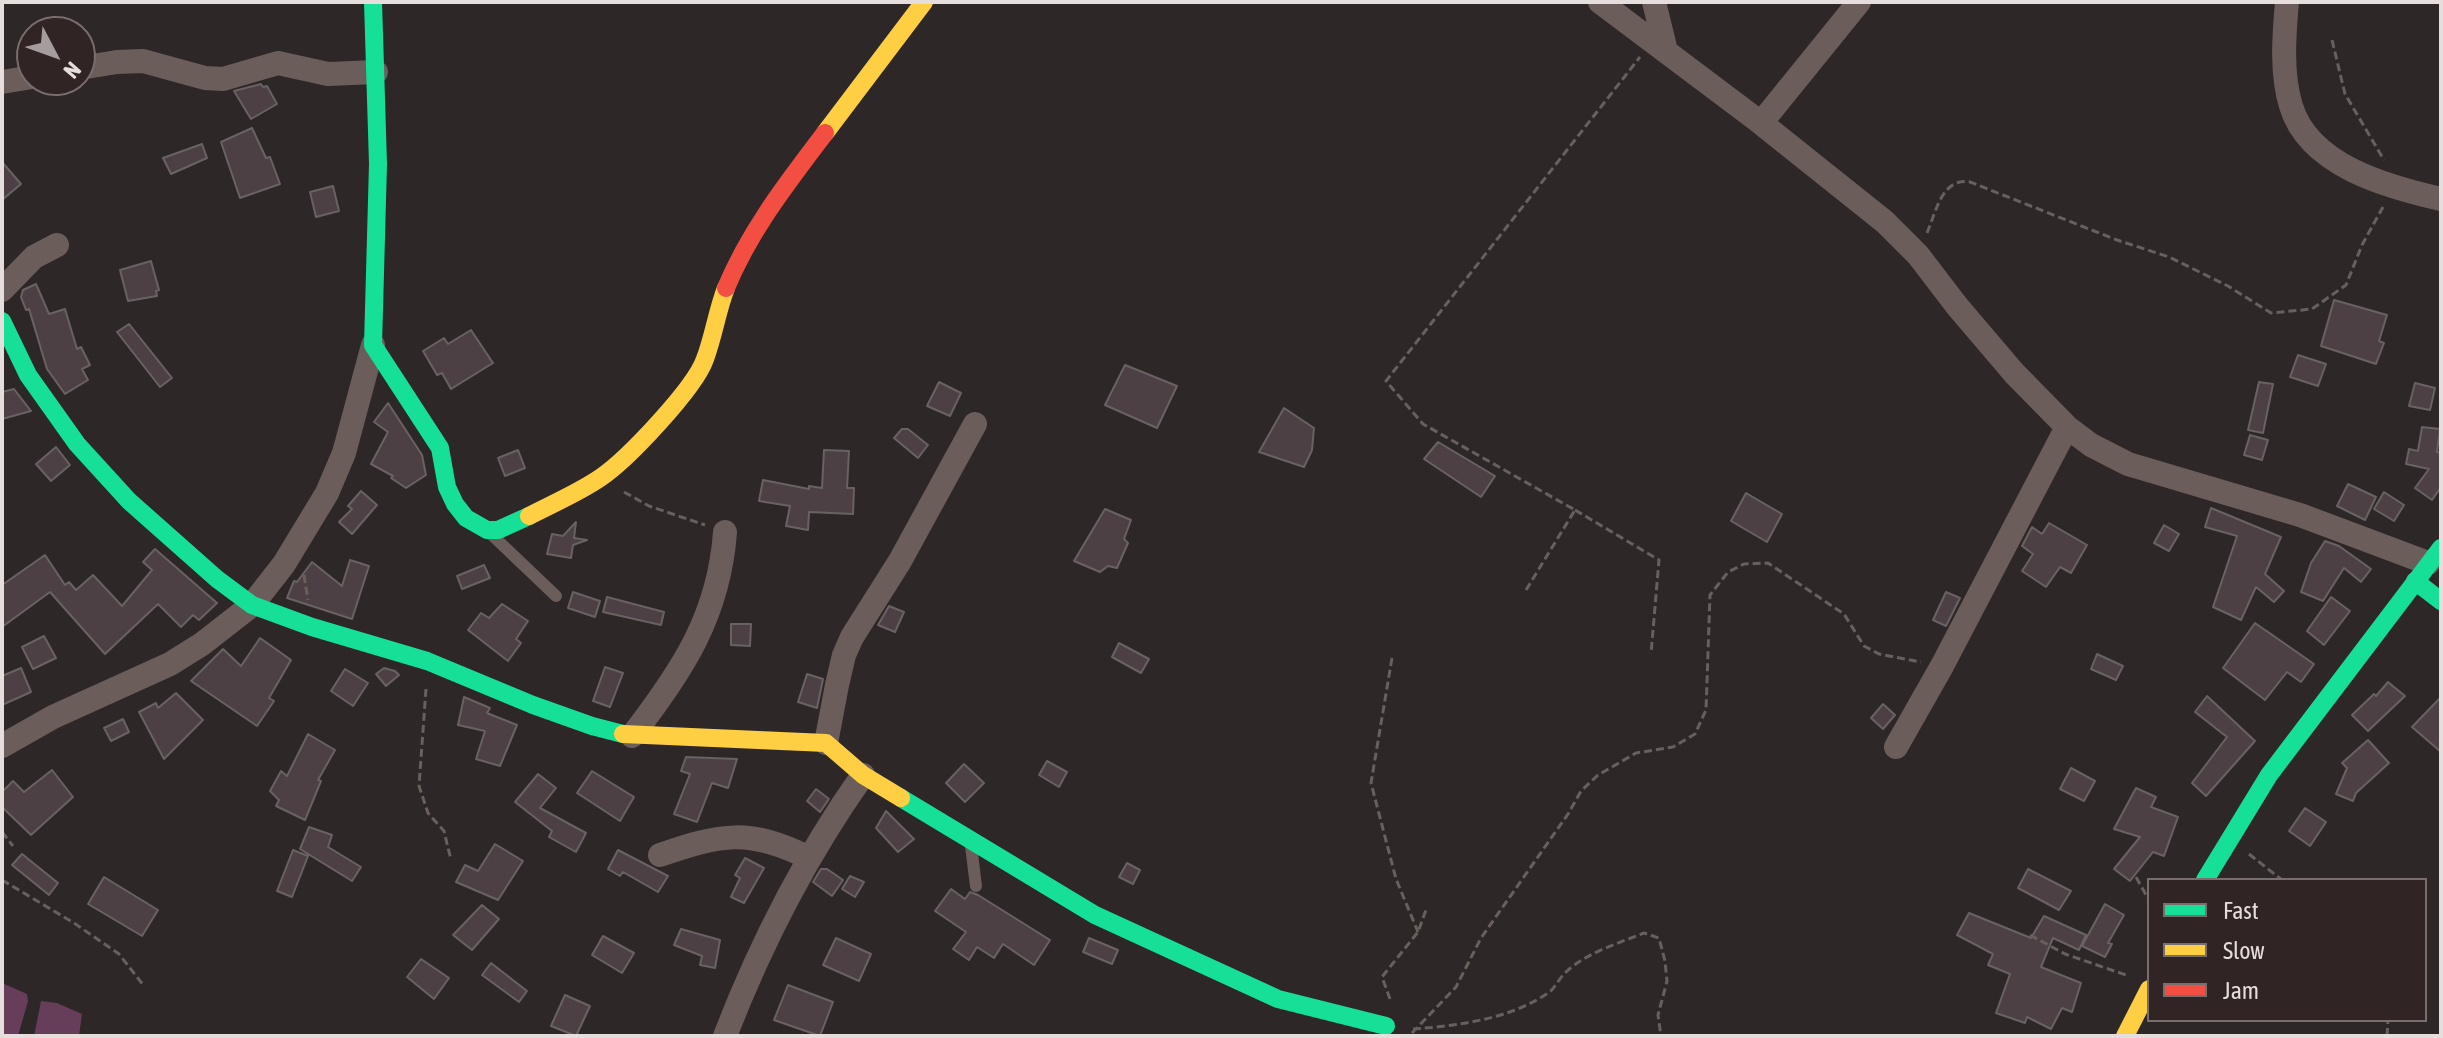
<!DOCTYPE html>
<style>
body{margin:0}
#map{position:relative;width:2443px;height:1038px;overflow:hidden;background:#2d2727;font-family:"Asap Condensed",sans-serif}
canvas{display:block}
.frame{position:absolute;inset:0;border:4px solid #e6dddd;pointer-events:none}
.legend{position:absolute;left:2147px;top:878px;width:280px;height:144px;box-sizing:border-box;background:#302424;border:2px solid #796e6e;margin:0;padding:10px 14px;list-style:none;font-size:24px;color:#e6dddd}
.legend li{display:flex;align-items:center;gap:16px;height:40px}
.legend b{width:40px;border:2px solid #796e6e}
.north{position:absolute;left:16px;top:16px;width:80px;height:80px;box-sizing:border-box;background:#302424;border:2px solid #796e6e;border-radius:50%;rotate:131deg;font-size:22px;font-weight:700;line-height:32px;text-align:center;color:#e6dddd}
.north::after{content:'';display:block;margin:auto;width:28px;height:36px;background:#a59d9d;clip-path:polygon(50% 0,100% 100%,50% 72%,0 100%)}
</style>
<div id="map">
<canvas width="2443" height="1038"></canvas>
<div class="frame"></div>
<ul class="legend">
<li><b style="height:10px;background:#16e098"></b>Fast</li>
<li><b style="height:10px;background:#ffcf43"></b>Slow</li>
<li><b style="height:10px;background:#f24e42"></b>Jam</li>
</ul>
<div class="north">N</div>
</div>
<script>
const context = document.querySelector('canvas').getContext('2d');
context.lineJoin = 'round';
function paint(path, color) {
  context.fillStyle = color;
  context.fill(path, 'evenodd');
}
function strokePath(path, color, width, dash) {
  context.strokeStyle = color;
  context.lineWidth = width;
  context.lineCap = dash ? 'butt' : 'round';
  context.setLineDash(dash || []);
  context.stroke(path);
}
const water = new Path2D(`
 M2,983L27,994L28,1001L18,1036H2Z
 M41,1001L57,1003L82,1014L79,1036H34Z`);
const building = new Path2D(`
 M261,84L263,87L267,86L277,104L251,119L234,91Z
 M252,128L266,158L270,157L280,184L240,198L221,142Z
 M202,144L207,158L171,174L163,158Z
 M2,162L21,184L2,200Z
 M333,186L339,211L316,217L310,192Z
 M151,261L159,290L156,291L157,296L128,301L120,270Z
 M36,284L49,314L65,309L77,349L81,347L90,365L82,369L88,380L65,394L47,369L29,309L26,310L21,297L23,290Z
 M2334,300L2387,315L2379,341L2384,343L2376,364L2321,346Z
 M129,324L172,378L160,387L117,332Z
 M471,330L493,363L451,389L442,373L437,375L423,351L444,338L448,344Z
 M2298,355L2326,364L2318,386L2290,377Z
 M1125,365L1177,386L1157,428L1105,405Z
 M939,382L961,393L950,416L927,406Z
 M2259,382L2273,384L2263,433L2248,430Z
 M2415,383L2435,388L2430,410L2409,406Z
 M14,389L31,411L2,419V392Z
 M388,403L422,455L426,475L406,488L391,478L393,476L371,464L388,432L374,422Z
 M1284,408L1314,428L1312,450L1304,467L1259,452Z
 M2422,427L2440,429L2437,452L2441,453V487L2432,500L2415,488L2429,469L2406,464L2409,449L2418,451Z
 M902,429H908L928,445L918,458L894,438Z
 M2250,435L2268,440L2262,460L2244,455Z
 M1438,442L1495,476L1481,497L1424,459Z
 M56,447L70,465L51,481L36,464Z
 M518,450L525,468L505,476L498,458Z
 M824,450L849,451L847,488H854L853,514L809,512L808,530L786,526L790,506L759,501L763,480L809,489V486L822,488Z
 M2348,484L2376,497L2365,520L2337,506Z
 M361,491L377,505L352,534L339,522L352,509L348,506Z
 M2384,492L2404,505L2394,521L2374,509Z
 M1746,493L1782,514L1767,542L1731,521Z
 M2211,508L2281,537L2265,574L2284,591L2274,602L2256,587L2241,620L2213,607L2237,536L2205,527Z
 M1105,509L1131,520L1124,539L1128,543L1117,568L1108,566L1100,572L1074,561Z
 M576,522L574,538L587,540L573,545L571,558L547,554L552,534L563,536Z
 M2049,523L2087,545L2071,573L2060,567L2046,587L2022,571L2033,554L2022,546L2032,527L2042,534Z
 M2164,525L2179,534L2169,551L2154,543Z
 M2325,541L2339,546L2371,569L2361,582L2344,568L2323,601L2301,592L2311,563Z
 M155,549L217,603L199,620L193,615L181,627L158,604L105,654L50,592L2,627V585L45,555L65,585L69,582L76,590L93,575L122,606L152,570L143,562Z
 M350,560L369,566L352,619L287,598L294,581L297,582L312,562L342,586Z
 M484,565L490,578L462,589L457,576Z
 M573,592L600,601L595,617L568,608Z
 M1946,592L1960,598L1946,626L1933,620Z
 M607,597L664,612L661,625L603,612Z
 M2331,597L2350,611L2324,645L2307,631Z
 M502,604L528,621L516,639L521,643L508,661L468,630L481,613L489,618Z
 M889,606L904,612L895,632L878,625Z
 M2255,623L2314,664L2301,682L2287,672L2265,700L2223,668Z
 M731,624H751L750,646L731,645Z
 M44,636L56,658L33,669L22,647Z
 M260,638L291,660L269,698L274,701L257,726L191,681L223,649L241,666Z
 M1119,643L1149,659L1141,673L1112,657Z
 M2097,654L2123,666L2116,680L2091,669Z
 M605,667L623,673L610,707L593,701Z
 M21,668L31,692L2,705V676Z
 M384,668L395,671L399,675L386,686L376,674Z
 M345,669L368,683L353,706L331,691Z
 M807,674L823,679L817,708L798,702Z
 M2388,682L2405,696L2368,731L2352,715L2374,694L2376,696Z
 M176,693L203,720L164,759L139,712L156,703L158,708Z
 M2207,696L2255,741L2206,796L2192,783L2227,737L2195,712Z
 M464,697L490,708L487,713L517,725L500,766L476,759L485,731L458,725Z
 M2441,697V752L2412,727Z
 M1883,704L1895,715L1883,729L1871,718Z
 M123,719L129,732L111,741L104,728Z
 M308,734L335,750L318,780L321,781L305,820L276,806L279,800L270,791L281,771L287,776Z
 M2368,740L2389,763L2356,793L2353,801L2336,794L2347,768L2342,763Z
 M686,757L737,759L728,788L712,783L697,822L674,814L690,774L681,771Z
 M1047,761L1067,772L1059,787L1039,775Z
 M964,764L984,783L965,802L946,783Z
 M2071,768L2095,781L2084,801L2060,789Z
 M52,770L73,797L31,835L2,807V792L13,781L24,792Z
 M592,771L634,797L620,821L577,793Z
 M538,774L556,788L540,808L586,833L576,852L549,837L552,831L515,802Z
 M2136,788L2156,797L2151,807L2178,817L2164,856L2153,852L2130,881L2114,869L2140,837L2114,829Z
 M816,789L829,799L820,812L807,801Z
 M2305,808L2326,822L2310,846L2289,831Z
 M886,811L914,839L898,852L876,828Z
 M309,827L332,835L328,847L361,867L352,881L300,849Z
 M495,844L523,861L498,900L456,882L465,865L478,871Z
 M293,850L308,856L292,897L277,891Z
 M618,850L668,876L658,892L623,872L620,876L608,869Z
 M22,854L58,883L49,895L12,865Z
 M745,858L764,868L744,903L731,897L740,878L735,875Z
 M1127,863L1140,870L1133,884L1119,877Z
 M821,869H827L843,880L832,896L813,882Z
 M2028,869L2071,891L2059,910L2018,888Z
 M850,876L864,882L855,897L842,889Z
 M104,877L158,910L142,936L88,904Z
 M951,889L965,899L970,892L978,895L1050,940L1034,965L1003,944L994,958L977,947L969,960L953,949L966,932L935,911Z
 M2105,904L2124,915L2108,943L2112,944L2105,957L2082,946Z
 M482,905L499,919L472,950L453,935Z
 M1969,913L2031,938L2044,916L2086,935L2079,950L2053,938L2041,967L2081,983L2072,1012L2062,1008L2051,1029L2027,1017L2025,1023L1996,1013L2010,974L1988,965L1993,954L1957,935Z
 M681,929L720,940L715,968L700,965L702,956L674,945Z
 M603,936L634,953L622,973L592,955Z
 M836,938L871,954L859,981L823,965Z
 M1089,938L1118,950L1112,964L1083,952Z
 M421,959L449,978L434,999L407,977Z
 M491,963L527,991L519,1002L482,975Z
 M788,985L833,1002L820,1036L774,1020Z
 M565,995L590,1006L576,1036L551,1026Z`);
const path = new Path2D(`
 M2332,40L2345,94L2384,160
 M1927,233C1936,212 1942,177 1970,182L2117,240L2169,257L2228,286L2271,313L2312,309L2346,285L2362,245L2383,207
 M624,492L649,506L705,525
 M1575,510L1659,560L1651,654
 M304,575L308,600
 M1526,590L1575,510L1423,424L1386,381L1640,57
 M1392,658L1371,783L1396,879L1418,932
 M426,689L419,786L428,813L444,831L451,860
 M2,832L13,846
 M2249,854L2282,880
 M2136,877L2149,900
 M2,880L74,923L119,954L144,986
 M2030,935L2065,954L2126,975
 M1390,999L1382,977L1418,932L1427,907
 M1413,1029C1457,1026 1508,1019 1545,995C1555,990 1558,979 1566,972C1586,953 1619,943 1644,933L1659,938L1665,961L1667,981L1658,1015L1661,1036
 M1412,1033L1456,987L1481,938L1568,814L1581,791L1598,775L1636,753L1673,747L1695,734L1706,710L1710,595L1728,572L1744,564L1768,563L1844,614L1864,646L1879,654L1921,662
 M2387,1036L2388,1020`);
const lane = new Path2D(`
 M492,535L556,596
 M971,846L976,886`);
const street = new Path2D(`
 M1600,2L1761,123L1885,222L1918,255L1957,306L2014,373L2067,427L2091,445L2128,464L2300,515L2428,563
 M1654,2L1666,51
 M2287,2C2284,35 2281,74 2291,106C2309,166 2388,187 2441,199
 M80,68L117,62L143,61L205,78L223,79L278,63L328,74L376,72
 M2,82L32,77
 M1761,123L1859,2
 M2,290L34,257L57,245
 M632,736C682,671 719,616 725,532
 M826,743L837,685L844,655L852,637L900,561L975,424
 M2,746L53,717L170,664L202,644L252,605L284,564L327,493L344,453L373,345
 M1896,747L1942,666L2067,427
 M660,855C721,834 749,828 809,858
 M725,1036C761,943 805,857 863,775`);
const fast = new Path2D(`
 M373,2L378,164L373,345L440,448L447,487L455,504L466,518L487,530H498L529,516
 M2,321L28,375L77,444L129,501L217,579L252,605L312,627L427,661L533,705L592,726L623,734
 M2415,581L2441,601
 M901,798L1095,915L1278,999L1386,1026
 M2205,880L2269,775L2441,548`);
const slow = new Path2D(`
 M825,133L924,2
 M529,516C552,504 578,493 600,478C627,460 695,388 705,359C714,335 717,311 726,288
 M623,734L826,743L863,775L901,798
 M2125,1036L2149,989`);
const jam = new Path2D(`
 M726,288C750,230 788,182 825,133`);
paint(water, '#673e5a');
paint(building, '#4d4044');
strokePath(building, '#686263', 2);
strokePath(path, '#695f5d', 3, [8, 4]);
strokePath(lane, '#6b5e5a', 12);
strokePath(street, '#6b5e5a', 24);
strokePath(fast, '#16e098', 18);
strokePath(slow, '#ffcf43', 18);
strokePath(jam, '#f24e42', 18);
</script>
